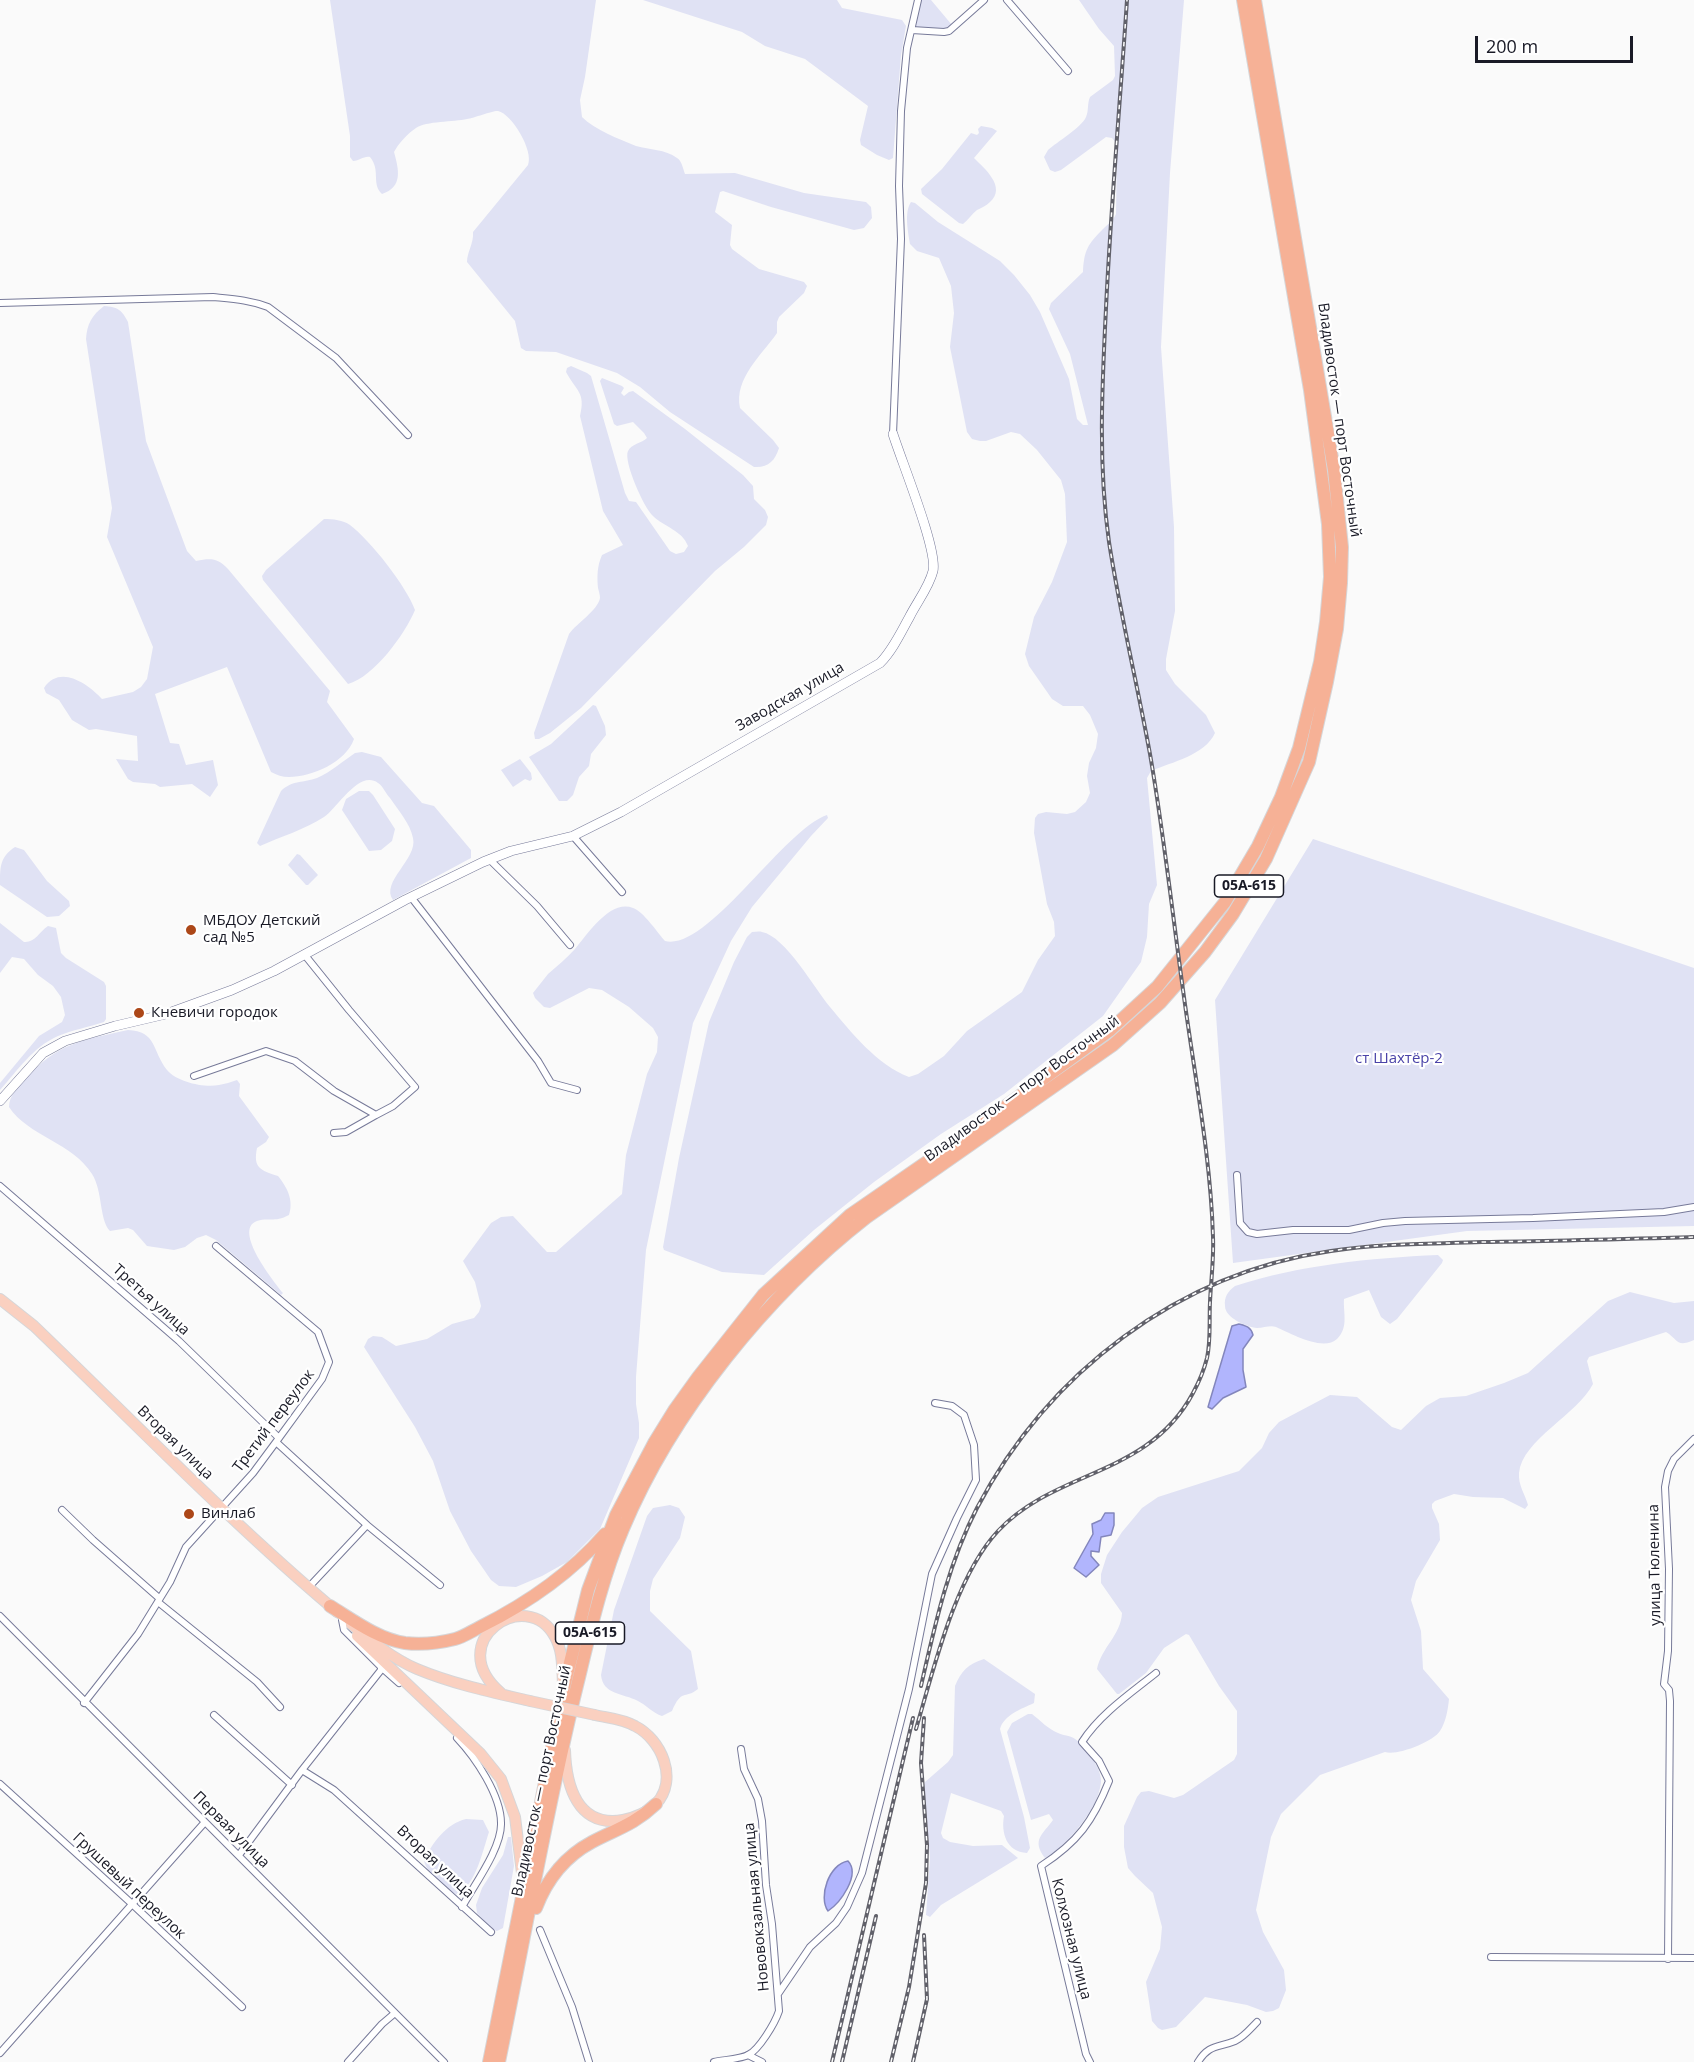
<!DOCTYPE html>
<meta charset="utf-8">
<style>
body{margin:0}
#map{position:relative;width:1694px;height:2062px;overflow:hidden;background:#fafafa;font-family:"Open Sans",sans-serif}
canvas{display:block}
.scale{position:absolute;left:1475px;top:36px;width:158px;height:27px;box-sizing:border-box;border:3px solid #191a26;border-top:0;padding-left:8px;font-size:18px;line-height:21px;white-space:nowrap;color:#191a26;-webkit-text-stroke:4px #fff;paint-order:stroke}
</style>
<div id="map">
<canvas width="1694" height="2062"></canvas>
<div class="scale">200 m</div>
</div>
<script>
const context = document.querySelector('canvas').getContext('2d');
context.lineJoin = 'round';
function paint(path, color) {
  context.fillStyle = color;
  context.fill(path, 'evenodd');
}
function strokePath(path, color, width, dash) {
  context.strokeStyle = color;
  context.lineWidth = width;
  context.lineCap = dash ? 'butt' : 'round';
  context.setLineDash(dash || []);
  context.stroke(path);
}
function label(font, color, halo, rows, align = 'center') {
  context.font = font + ' "Open Sans",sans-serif';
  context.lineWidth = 4.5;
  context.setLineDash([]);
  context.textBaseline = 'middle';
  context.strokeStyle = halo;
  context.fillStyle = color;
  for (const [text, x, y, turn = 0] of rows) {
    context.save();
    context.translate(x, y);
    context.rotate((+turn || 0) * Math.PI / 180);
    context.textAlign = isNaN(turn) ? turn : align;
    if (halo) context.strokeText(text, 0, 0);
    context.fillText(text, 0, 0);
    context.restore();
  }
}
const green = new Path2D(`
 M330,0H596L585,77L580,100L582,117C595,130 619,139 636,146C650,150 665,149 677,158C682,161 683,169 685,174L735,173L804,193L866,202L871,207L872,218L864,228L854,230L771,207L723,191L720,192L715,212L732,225L730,245L732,249L759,269L804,282L807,286L804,293L779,317L777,322V333C762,355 734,378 740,408L773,440L779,448C775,461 768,468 754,467L670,412L640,387L617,373L556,352L526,351L521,348L515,321L467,262C467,252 474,243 473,232L528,165C534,151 512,114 498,111C494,110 474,118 467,119C454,122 426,121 416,128C408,133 398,144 394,152C399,170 403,187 382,194C371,184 381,170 370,157C363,156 360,161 353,161L350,157V136Z
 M643,0H837L842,8L902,20L906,26L901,55L893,158L889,160L877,155L861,145L860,140L868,106L805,59L765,46L742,32Z
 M920,0H931L952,25L943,30L916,27Z
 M1079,0H1184L1170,173L1161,347L1174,527L1175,611L1166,659V670L1175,684L1206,715L1215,733C1205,755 1172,762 1151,771L1147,778L1157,885L1149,904L1147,937L1141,962L1103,1016L1004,1094L941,1134L874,1182L814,1230L764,1275L722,1272L664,1250L663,1247L679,1158L709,1022L734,962L747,937L752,932C755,932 759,931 762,932C785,936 815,989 830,1007C851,1032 877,1065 909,1077L918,1074L944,1056L967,1031L1022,992L1038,960L1055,936L1054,922L1047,904L1034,833L1035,818L1038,814L1046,812L1067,814L1075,812L1086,802L1090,793L1087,776L1089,763L1096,748L1098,734L1090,715L1083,706H1063L1052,699L1029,666L1025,654L1034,617L1052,582L1067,542L1065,494L1061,480L1037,450L1020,434L1011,432L986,441H980L972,439L967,432L950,347L954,313L951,286L939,258L917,251L910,244C908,232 904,212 911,202L915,203L938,222L1000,261L1014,275L1030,295L1040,312L1069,379L1077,419L1083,425H1088L1070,354L1049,309L1051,303L1083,272C1084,250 1088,244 1103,229C1108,224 1113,221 1116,214L1117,144L1112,138L1106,137L1061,170L1055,172L1050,170L1044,157L1048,150C1057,142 1082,127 1086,117C1089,110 1087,104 1090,97L1113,80L1115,76L1114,46L1099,29Z
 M981,126L992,128L997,131L974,158C984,168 1007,187 990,202C986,206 981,208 977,210C972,214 968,220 963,224L959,223L922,194L921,189L942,169L971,133L977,135L979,133L978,129Z
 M104,306C118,307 122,310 128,322L146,441L187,551L196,561C211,558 218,558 228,569L330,691L327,702L354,739C346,762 312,777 289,777C282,777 277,775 271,772L227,667L155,694L170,743L179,744L186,765L213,760L218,785L210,797L192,784L160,787L155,784L133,782L128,779L116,759L138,761L137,736L96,729L89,730L72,720L59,700L46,693L44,688C60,664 88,684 102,699L133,692L141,687L147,679L153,647L107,537L112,508L86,339C87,324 92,315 104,306Z
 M571,366L587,373L591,376L625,493L629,501L636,502L670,551L676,554L684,552L688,546C682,530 664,527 653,516C644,508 623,461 628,451C631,444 642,443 647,438L644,433L633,422L617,426L614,424L600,381L602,378L622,386L624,388L621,393L624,396L629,392L633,391L685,429L743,475L753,486L754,499L765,510L768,517L766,525L744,547L715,571L581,708L550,733L539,739H535L534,733L569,634C577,623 598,610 600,598C600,595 599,592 598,588C597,577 597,566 602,555L623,545L603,511L580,416C586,392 576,391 566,372L567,368Z
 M324,519C333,519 343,520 350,525C370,540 407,587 415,610C405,634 374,677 348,684L263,580L262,576L266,570Z
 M593,705L596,706L605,726L606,735L591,754L589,766L579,777L573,795L567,801H559L529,757L551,744Z
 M362,752L381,757L422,803L434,806L471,850V858L393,900C380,882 418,859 413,838C410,823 398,810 390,798C386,794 383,786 378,783C359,769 337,809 324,817C306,829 280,837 260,846L257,843L281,791C292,780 304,783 317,778C331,772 343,761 355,753Z
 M520,759L531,773L532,779L530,781L525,779L513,787L501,770Z
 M359,791H369L373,795L395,829L392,841L381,850L369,851L342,810L346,799Z
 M827,815L828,818L811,836L752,907L731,941L693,1023L646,1250L636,1377V1404L639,1423V1438L600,1529L567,1562L542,1576L516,1587L499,1586L491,1580L471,1551L450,1511L433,1461L415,1427L364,1347L368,1339L373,1336L382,1337L396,1346L427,1339L452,1324L474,1318L479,1312L481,1306L475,1282L463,1261L491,1223L501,1217L513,1216L547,1252H556L622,1194L626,1155L647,1074L657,1052L658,1037L653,1028L629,1007L602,990L589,988L550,1008L544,1007L535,998L533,993C538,987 543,980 548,974C557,966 567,958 575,949C587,935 610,899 633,908C643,911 658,933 665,941C707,952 784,829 827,815Z
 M1313,839L1694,968V1226L1467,1231L1233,1263L1215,1000Z
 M15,847L24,850L47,881L69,901L70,906L59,916L47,917L0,885C0,866 0,857 15,847Z
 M297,854L300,855L318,875L308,885H306L288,865Z
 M0,923L24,942C35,943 39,932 48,926L56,928L61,953L66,958L104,982L106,986V1019L104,1022C89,1027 72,1030 58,1036C33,1047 18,1070 0,1090V1083L39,1036L62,1022L65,1015L61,997L53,986L38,975L24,959L12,957L0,973Z
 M128,1030C157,1031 152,1051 167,1070C177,1082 204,1088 219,1085C225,1084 231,1082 237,1080L240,1084L239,1096L269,1137L266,1142L257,1148C253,1168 260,1170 278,1176C287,1187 294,1200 289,1215C274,1223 268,1217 257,1221C232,1230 275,1283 283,1293L281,1295L216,1240L206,1235L197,1238L185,1247L174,1250L147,1246L133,1230L128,1228L110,1231C99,1220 103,1191 92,1174C73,1143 28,1136 9,1107C9,1096 17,1088 25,1080C56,1043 83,1040 128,1030Z
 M1438,1255L1443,1260L1442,1263L1397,1319L1390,1324L1381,1317L1369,1290L1344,1299C1343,1313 1349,1327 1337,1339C1323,1352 1290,1333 1276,1327C1270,1325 1264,1328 1257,1328C1247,1327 1225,1318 1225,1306C1224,1297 1228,1291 1235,1286C1300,1265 1370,1258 1438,1255Z
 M1630,1292L1674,1303L1694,1301V1340C1676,1348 1679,1340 1666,1332L1589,1357L1587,1361L1593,1384C1578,1414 1522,1440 1519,1473C1518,1485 1525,1494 1528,1505L1525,1509L1503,1498L1473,1497L1454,1494L1435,1501L1432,1504V1508L1439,1524L1440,1540L1416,1581L1411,1600L1421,1631L1423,1669L1449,1699C1448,1709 1446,1722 1440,1731C1433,1742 1397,1756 1385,1752L1320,1775L1281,1814L1271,1837L1256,1910L1263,1932L1284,1970L1286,1990L1279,2008L1273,2011L1266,2012L1247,2005L1205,1997L1176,2027L1162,2030L1158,2028L1152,2021L1146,1982L1160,1949L1162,1927L1153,1893L1135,1876L1128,1868L1124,1847V1826L1137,1797L1141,1792L1149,1791L1174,1798L1183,1795L1234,1760L1237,1754V1711L1219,1686L1189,1635L1186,1634L1164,1648L1146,1673L1119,1694H1117L1097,1669C1101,1648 1121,1635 1122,1613L1101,1583V1574L1107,1555L1122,1532L1142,1508L1158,1497L1239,1471L1262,1448L1269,1433L1279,1422L1330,1395L1357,1397L1392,1427L1401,1430L1426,1406L1440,1398L1466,1396L1504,1383L1528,1373L1608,1301Z
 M670,1505L679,1508L685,1517L680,1538L653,1579L650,1591V1611L691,1651L698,1689C684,1700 682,1688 672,1711L662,1716C653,1713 646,1705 638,1701C623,1693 603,1695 601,1675L614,1610L647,1516L653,1508Z
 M984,1659L1035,1694L1034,1703C1021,1709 1004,1715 1000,1729L1024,1817L1030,1848L1027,1853C1006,1852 1001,1832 1004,1816L1001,1811L951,1793L941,1833L943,1838L950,1842L973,1846L1002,1845L1018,1858L941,1905L930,1917L926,1915L930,1858L924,1786L925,1782L948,1762L953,1755L955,1686C961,1671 968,1664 984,1659Z
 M1028,1714H1032C1041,1721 1048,1729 1058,1733C1067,1737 1070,1734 1079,1742C1087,1750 1102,1769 1101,1782C1099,1808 1067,1846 1045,1858C1031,1840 1043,1834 1053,1820L1049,1814L1031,1820L1007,1732L1012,1723Z
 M466,1819L483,1820L489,1832C482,1853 477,1881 458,1895C446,1890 426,1874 424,1860C433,1842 446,1824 466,1819Z
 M508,1837H511L514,1866L503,1928L497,1931L491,1929L477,1913L476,1905L482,1888L503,1855Z`);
const water = new Path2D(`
 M1239,1324C1246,1326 1251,1327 1253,1335L1243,1349V1370L1246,1387L1223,1398L1212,1409L1208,1407L1232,1326Z
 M1105,1513H1114V1525L1111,1535L1101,1537L1099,1552L1091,1551V1556L1099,1565L1086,1577L1074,1568L1093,1534L1092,1524L1101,1520Z
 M848,1861C861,1875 840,1903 828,1911C818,1897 829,1864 848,1861Z`);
const street = new Path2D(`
 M1007,0L1068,71
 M912,30L944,32L949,31L984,0
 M0,303L213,297C233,299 250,300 268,307L336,358L408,435
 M893,434L901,239L899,186L901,111L907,48L918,0
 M573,836L622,892
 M489,859L537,906L570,945
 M411,897L538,1061L551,1083L577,1090
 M194,1076L266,1051L295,1061L334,1091L376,1115L393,1106L415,1087L349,1010L304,954
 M334,1133L346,1132L376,1115
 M1237,1175L1240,1223L1248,1232L1257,1234L1293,1230H1349L1383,1223L1405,1221L1533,1218L1664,1212L1694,1207
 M0,1186L179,1341L279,1438
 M276,1442L367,1525L440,1585
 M62,1510L93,1540L159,1598
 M308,1588L367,1525
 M158,1602L257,1682L280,1707
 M0,1616L444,2062
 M381,1667L399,1683
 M84,1703L138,1634L170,1582L186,1547L253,1473L276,1442L322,1379L329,1362L318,1332L216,1246
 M214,1715L292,1785
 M457,1738C475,1757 501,1795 501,1823C502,1848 474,1885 462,1907
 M302,1770L334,1790L491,1932
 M0,1784L131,1903L242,2007
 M239,1855L302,1770L381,1670V1667L344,1630L342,1620
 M540,1930L572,2007L589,2062
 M1491,1957L1694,1958
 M1668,1959L1670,1701L1669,1690L1664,1684L1668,1651L1669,1569L1665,1487L1668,1471L1674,1459L1694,1439
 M778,1994L810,1947L836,1923L847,1907L862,1873L909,1689L932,1574L957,1518L976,1480L974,1445L964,1415L952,1406L935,1403
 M0,2053L205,1822
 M748,2055L762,2062
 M348,2062L382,2024L395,2013
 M714,2062C722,2060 741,2059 748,2055C759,2050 775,2023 779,2011L772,1924L766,1885L762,1821L758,1799L744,1769L741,1749
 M1090,2062L1086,2054L1041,1866C1078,1842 1093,1821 1109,1781L1099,1761L1082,1742C1100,1714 1131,1693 1156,1673
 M1198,2062C1209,2044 1218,2048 1235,2041C1244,2037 1250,2029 1257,2022`);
const secondary = new Path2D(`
 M0,1101L43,1053L65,1041L115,1026L166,1014L232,990L274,971L405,900L483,862L511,851L573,836L621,812L880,663C893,650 901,632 910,616C917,602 929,587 933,571C938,550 901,460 893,434`);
const primary = new Path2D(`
 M0,1299L34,1326C134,1422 230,1522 337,1612
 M351,1624C370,1640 393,1659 417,1669C453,1684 491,1692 530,1701
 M357,1636L480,1753L501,1779L515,1817L523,1881
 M501,1693C441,1642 527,1584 555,1637C563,1651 562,1668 563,1683
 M565,1750C566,1785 577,1828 623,1820C634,1818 648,1812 656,1804C679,1779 661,1739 635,1726C623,1719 608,1718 595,1715`);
const highway = new Path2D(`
 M330,1606C353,1620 378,1639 405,1643C421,1645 439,1643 455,1639C463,1637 472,1631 480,1627C526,1604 571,1573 605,1534
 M536,1908C547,1879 564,1857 592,1842C617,1829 635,1824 656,1804
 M489,2062L564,1687L588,1590L616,1515L654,1443L675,1409L698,1377L763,1295L850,1215L973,1130L1109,1031L1157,987L1225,902L1258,846L1281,797L1299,748L1320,662L1326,622L1330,577L1328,524L1310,390L1243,0
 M499,2062C524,1941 545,1819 574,1698C588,1642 600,1583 623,1529C672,1412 767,1295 867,1217L1113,1045L1160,1003L1205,952L1233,914L1266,859L1309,762L1327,682L1337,629L1341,583L1342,547L1334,470L1255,0`);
const rail = new Path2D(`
 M921,1686C935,1625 948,1564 977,1508C1048,1373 1178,1273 1331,1251C1381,1243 1432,1244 1482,1242C1553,1241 1623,1239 1694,1237
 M916,1729C934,1668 955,1577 998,1531C1056,1469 1148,1477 1193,1393C1199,1382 1204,1370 1207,1358C1211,1340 1209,1321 1210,1302C1211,1280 1214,1258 1213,1237C1211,1168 1199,1100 1189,1032C1175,939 1166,846 1150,754C1137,683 1120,613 1109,542C1098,464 1102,387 1106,308C1111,205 1120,103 1127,0
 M832,2062L913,1718
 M842,2062L876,1916
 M891,2062L909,1987L926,1883L927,1845L921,1763L924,1718
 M913,2062L927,1999L924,1935`);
const primaryBridge = new Path2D(`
 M530,1701L595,1715`);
const markers = [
 [191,930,6,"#ac4718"],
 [139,1013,6,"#ac4718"],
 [189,1514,6,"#ac4718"]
];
const shields = [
 [1249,886,69],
 [590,1633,69]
];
const shieldNames = [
 ["05А-615",1249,886],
 ["05А-615",590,1633]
];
const streetNames = [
 ["Владивосток — порт Восточный",1339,420,82],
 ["Заводская улица",790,697,-30],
 ["Владивосток — порт Восточный",1022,1089,-36],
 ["Третья улица",151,1300,42],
 ["Третий переулок",274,1421,-53],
 ["Вторая улица",175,1443,44],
 ["улица Тюленина",1655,1565,-91],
 ["Владивосток — порт Восточный",542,1781,-78],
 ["Первая улица",231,1830,45],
 ["Вторая улица",435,1862,43],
 ["Грушевый переулок",129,1886,43],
 ["Нововокзальная улица",757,1907,-95],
 ["Колхозная улица",1071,1939,76]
];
const poiNames = [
 ["МБДОУ Детский",203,921],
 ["сад №5",203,938],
 ["Кневичи городок",151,1013],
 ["Винлаб",201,1514]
];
const parkNames = [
 ["ст Шахтёр-2",1399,1059]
];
paint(green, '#e0e2f4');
paint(water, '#b1b5fd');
strokePath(water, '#8386bc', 1.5);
strokePath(street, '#777a99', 8);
strokePath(secondary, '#777a99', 10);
strokePath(primary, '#d6d6d8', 12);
strokePath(highway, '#d6d6d8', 14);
strokePath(street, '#fff', 6);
strokePath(secondary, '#fff', 9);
strokePath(primary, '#fad0c0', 10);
strokePath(highway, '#f6b196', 12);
strokePath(rail, '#61616a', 4);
strokePath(rail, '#fff', 1.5, [4.5]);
strokePath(primaryBridge, '#d6d6d8', 12, []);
strokePath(primaryBridge, '#fad0c0', 10);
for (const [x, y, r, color] of markers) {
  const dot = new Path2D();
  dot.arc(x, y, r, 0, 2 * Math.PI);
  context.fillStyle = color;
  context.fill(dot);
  strokePath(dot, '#fff', 2);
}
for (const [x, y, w] of shields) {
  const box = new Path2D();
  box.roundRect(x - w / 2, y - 11, w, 22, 4.5);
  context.fillStyle = '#fff';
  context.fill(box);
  strokePath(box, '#191a26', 1.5);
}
label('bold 14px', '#191a26', null, shieldNames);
label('15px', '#191a26', '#fff', streetNames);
label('15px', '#191a26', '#fff', poiNames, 'left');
label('15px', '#4a43a8', '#fff', parkNames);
</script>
